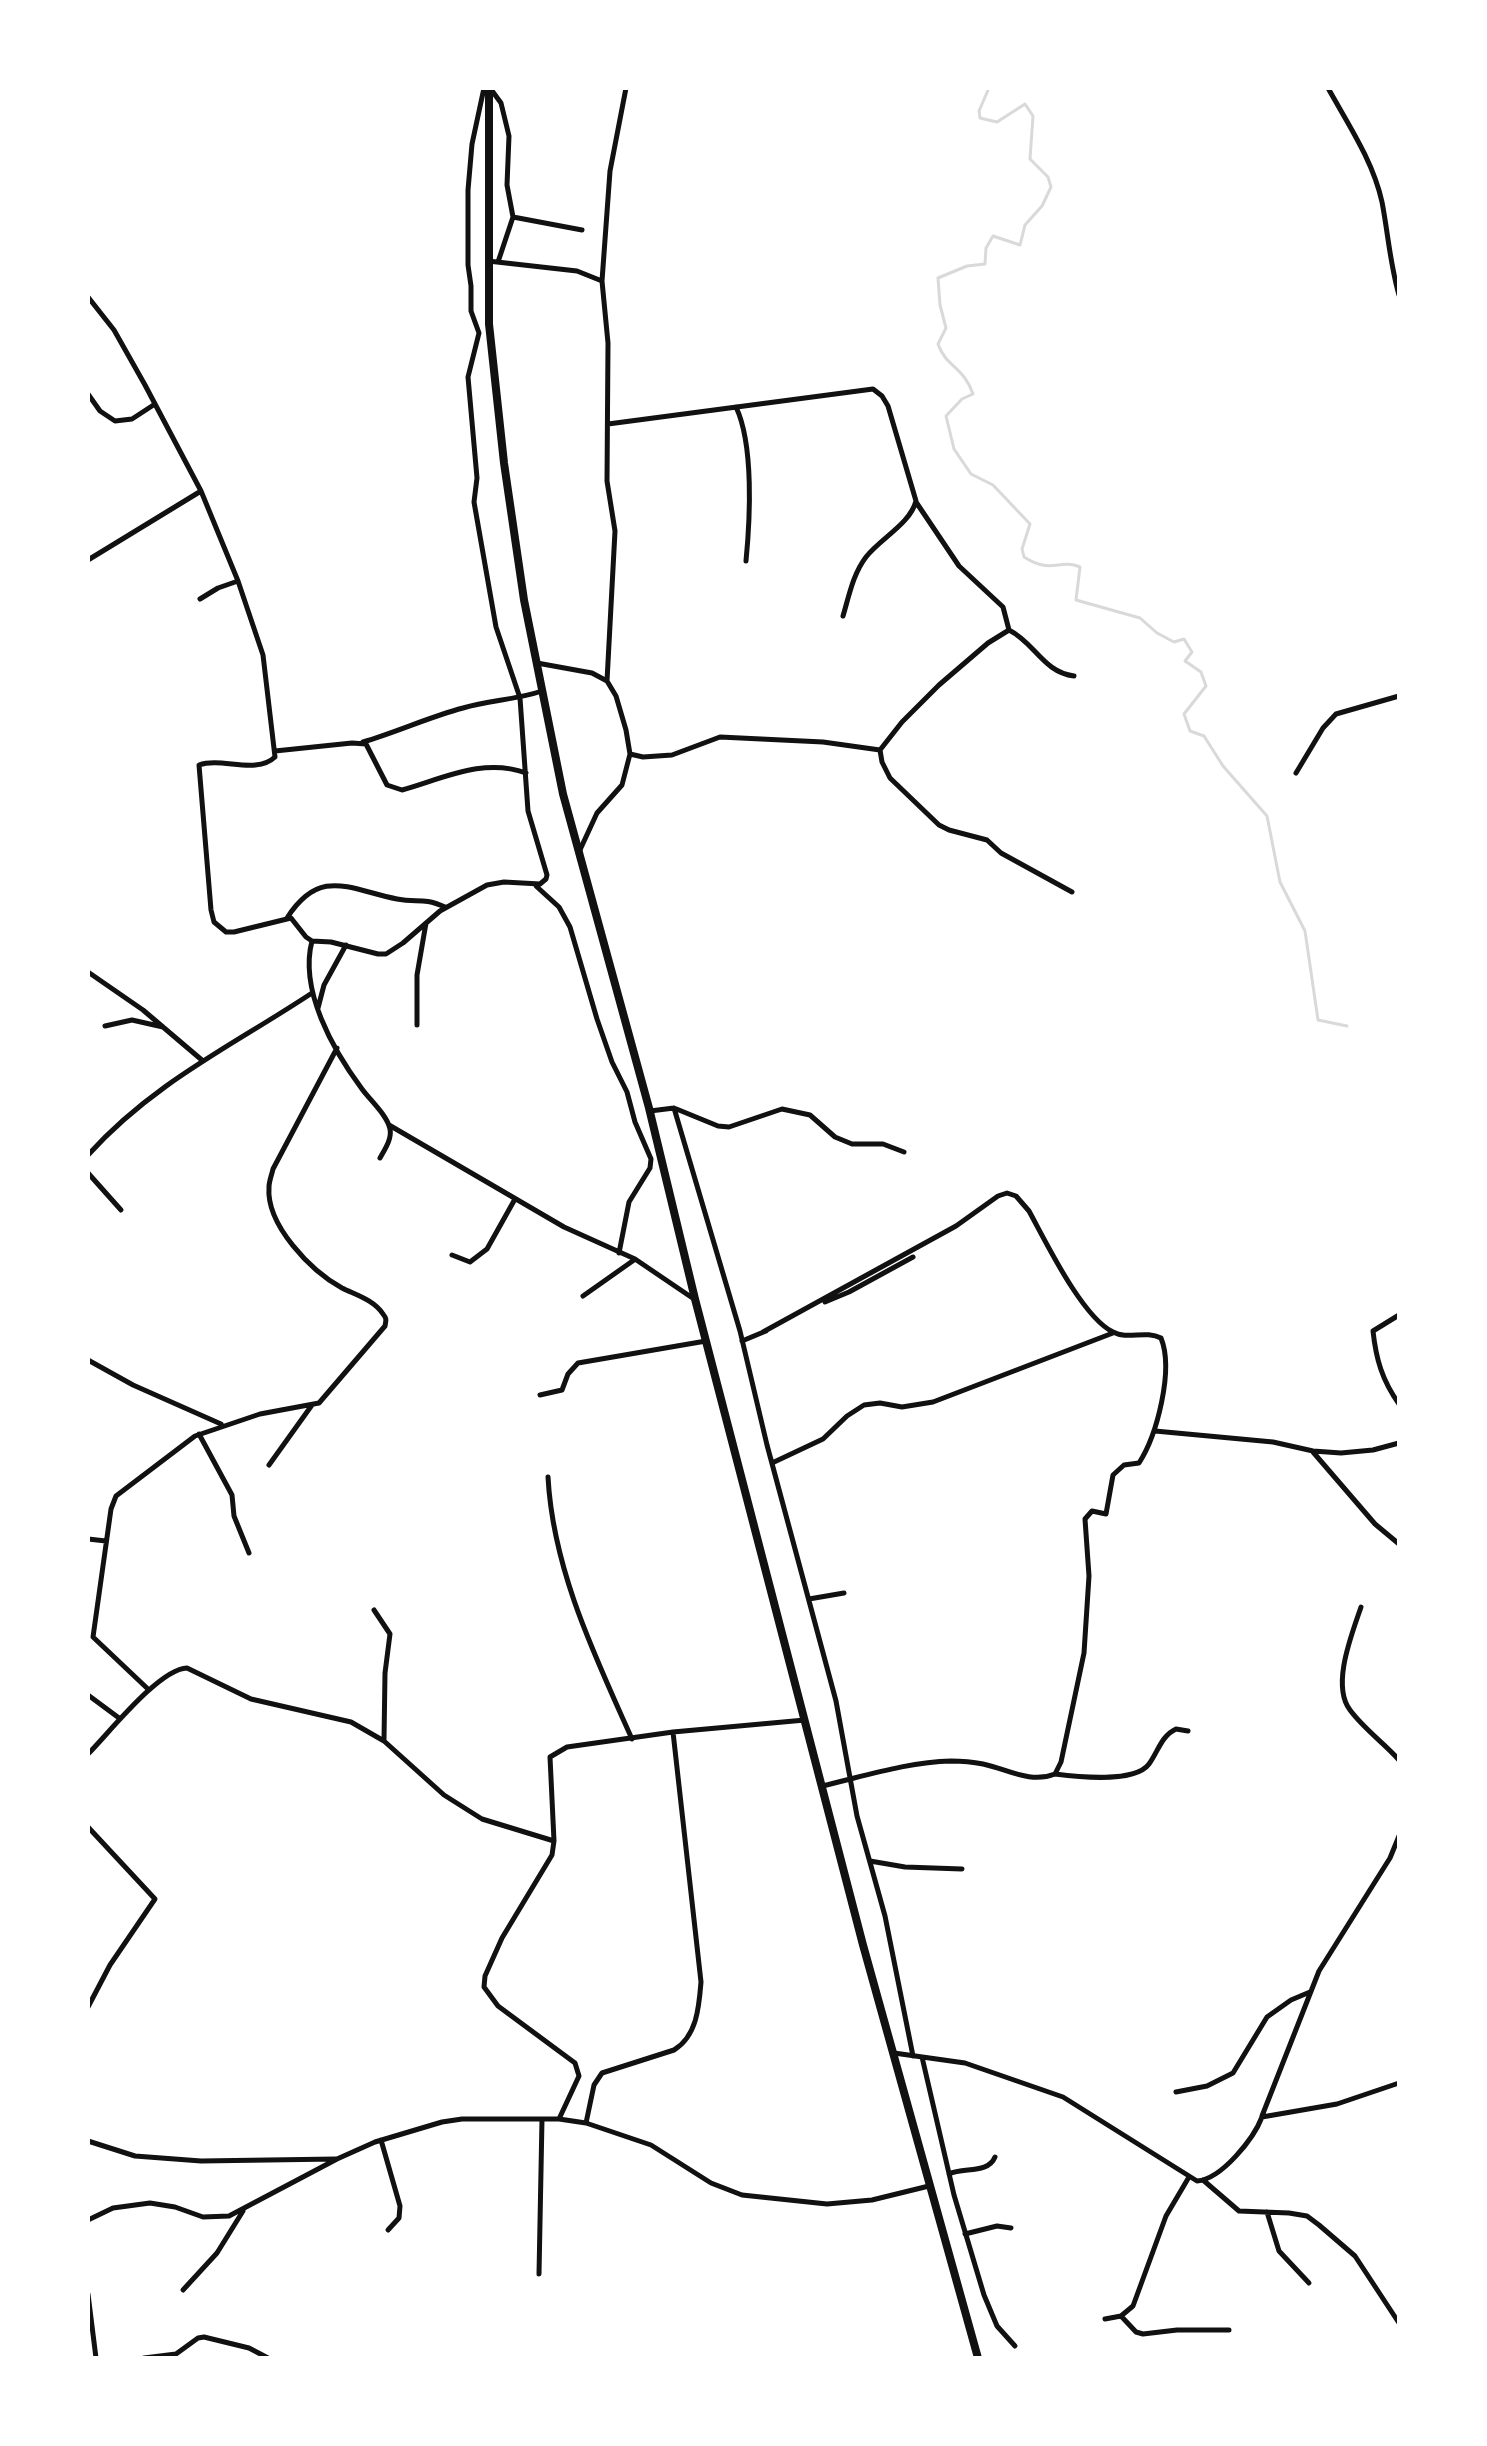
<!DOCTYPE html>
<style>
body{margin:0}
#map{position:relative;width:1487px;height:2446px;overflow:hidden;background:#fff;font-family:Arial,sans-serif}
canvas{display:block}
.frame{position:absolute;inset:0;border:90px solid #fff;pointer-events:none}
</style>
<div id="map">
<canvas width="1487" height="2446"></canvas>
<div class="frame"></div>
</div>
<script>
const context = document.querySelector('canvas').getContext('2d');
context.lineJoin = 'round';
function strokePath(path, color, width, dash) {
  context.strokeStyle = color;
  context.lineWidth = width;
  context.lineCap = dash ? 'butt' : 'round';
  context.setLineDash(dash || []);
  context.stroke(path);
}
const stream = new Path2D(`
 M989,88L979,111L980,118L997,122L1025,104L1033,116L1030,159L1048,177L1051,187L1042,206L1025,225L1020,245L993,236L986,248L985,264L967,266L938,278L940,305L946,328L938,344C946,367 964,367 973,394L962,399L946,416L954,449L971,474L993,485L1030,524L1022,549L1024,557C1052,575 1059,558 1080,567L1076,600L1140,618L1157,633L1174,642L1184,639L1192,652L1185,661L1201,672L1206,686L1184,714L1190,731L1204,736L1223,766L1267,816L1280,882L1305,931L1318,1020L1347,1026`);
const minor = new Path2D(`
 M490,88L501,103L509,136L507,185L513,217L498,262
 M1328,88C1348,124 1373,161 1382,202C1388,233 1390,264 1399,295
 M513,217L582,230
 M488,261L577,271L602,281L608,343L607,481L615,531L607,681
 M602,281L610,171L626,88
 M88,297L114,330L145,385L201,491L238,581L263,655L275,757C256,775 222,757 199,765L211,910L214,922L226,932H234L291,918L306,937L312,941L331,942L378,954H386L403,943L440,911L487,885L504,882L540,884L546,879L547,875L528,811L520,698L496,627L474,502L477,478L468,377L479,333L471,311V286L468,265V190L472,144L484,88
 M88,394L100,411L115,421L132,419L155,404
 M736,407C754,445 750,520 746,561
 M608,424L873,389L882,396L888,406L916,501C910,524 881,538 866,557C853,574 849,596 843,616
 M916,502L959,566L1003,607L1009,630
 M88,560L201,491
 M200,599L218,588L238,581
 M537,663L592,673L607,681L616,696L626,730L630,754L622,785L597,813L579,852
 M363,742C397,732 429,717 463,708C489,700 516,700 542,691
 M880,750L882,762L890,778L939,825L949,830L987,840L1001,853L1072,892
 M275,751L352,743L366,744L387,785L402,790C442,779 483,757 526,773
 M630,754L643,757L672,755L720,737L823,742L880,750L902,722L939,685L988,643L1009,630C1035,643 1043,672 1074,676
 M1296,773L1323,728L1336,714L1399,696
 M536,886L559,907L570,927L597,1019L612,1062L627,1092L635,1122L651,1159L650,1168L629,1202L619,1253
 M287,918C320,867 348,889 397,899C418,903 422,897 445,907
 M312,941C299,990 333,1050 362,1089C370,1100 387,1115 390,1129C392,1139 385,1149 380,1158
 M88,972L143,1010L203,1061
 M318,1008L324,985L346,945
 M417,1025V975L426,923
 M105,1026L132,1020L163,1027
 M674,1108L740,1331L767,1445L836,1701L857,1816L885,1916L913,2056
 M650,1111L674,1108L718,1126L729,1127L782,1109L810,1115L835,1137L852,1144H883L904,1152
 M389,1125L564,1227L635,1259L694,1299
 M88,1155C154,1082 232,1046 312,993
 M88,1173L121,1210
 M452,1255L470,1262L487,1249L515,1199
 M583,1296L634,1260
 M825,1302L849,1292L913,1257
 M1399,1315L1373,1331C1376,1359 1382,1380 1399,1404
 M763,1332L956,1226L998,1196L1007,1193L1016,1196L1029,1211C1046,1242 1082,1317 1113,1332C1128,1340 1145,1330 1161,1338C1174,1370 1157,1435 1139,1463L1124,1465L1113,1475L1106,1514L1092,1511L1085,1519L1089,1576L1084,1653L1061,1762L1055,1774C1030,1784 1007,1769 983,1764C973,1762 961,1761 951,1761C908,1762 865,1776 822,1786
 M742,1341L766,1331
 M88,1360L133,1385L221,1424
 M540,1395L562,1390L568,1374L578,1363L706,1341
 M1155,1431L1273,1442L1313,1451L1341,1453L1373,1450L1399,1443
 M199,1434L232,1495L234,1516L249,1553
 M1313,1452L1375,1524L1399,1544
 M772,1463L823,1439L847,1416L864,1405L880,1403L902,1407L933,1402L1113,1333
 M269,1465L312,1405
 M548,1477C553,1570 595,1656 632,1739
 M88,1539L106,1541
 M809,1599L844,1593
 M1361,1607C1352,1634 1331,1685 1350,1710C1364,1729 1384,1743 1399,1760
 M374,1610L390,1634L385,1673L384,1740
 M149,1690L93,1637L111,1509L116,1496L195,1436L260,1414L319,1403L385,1326C386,1320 387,1319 383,1314C374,1300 356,1295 342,1288C311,1271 266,1225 269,1187C269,1181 272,1174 273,1169L337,1048
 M88,1695L119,1718
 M88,1754C109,1733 159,1669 187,1668L251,1699L351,1722L384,1741L444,1795L482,1819L554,1841
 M1055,1774C1078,1777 1135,1783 1149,1764C1158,1752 1161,1736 1176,1729L1188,1731
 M88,1827L155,1899L110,1965L88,2007
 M870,1861L905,1867L962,1869
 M894,2053L965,2063L1063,2097L1197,2181C1222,2179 1254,2138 1262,2117L1337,2104L1399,2083
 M922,2057L954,2195L984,2295L997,2326L1015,2346
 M1176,2092L1207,2086L1233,2073L1267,2017L1291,2000L1310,1992
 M1262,2116L1319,1971L1390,1858L1399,1836
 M559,2119L579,2076L575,2063L498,2006L484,1987L485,1976L502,1938L552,1855L554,1841L550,1757L567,1747L673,1732L805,1720
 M586,2123L594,2085L602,2073L674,2050C697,2036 699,2007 701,1982L673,1732
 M381,2140L400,2206L399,2218L388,2230
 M88,2141L135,2156L201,2161L336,2159
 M949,2174C964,2167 988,2174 995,2157
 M1203,2180L1239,2211L1289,2213L1307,2216L1319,2225L1355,2256L1399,2323
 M1267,2212L1279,2251L1309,2283
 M88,2220L113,2208L150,2203L175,2207L203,2217L229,2216L337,2159L375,2142L442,2122L462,2119H559L586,2123L651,2145L711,2183L742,2195L827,2204L872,2200L929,2186
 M965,2234L997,2226L1011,2228
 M539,2274L542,2119
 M183,2290L217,2253L243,2211
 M88,2294L96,2358
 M1121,2316L1136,2332L1143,2334L1177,2330H1229
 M1105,2319L1121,2316L1133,2306L1166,2216L1189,2177
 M144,2358L176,2354L198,2338L204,2337L249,2348L268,2358`);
const trunk = new Path2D(`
 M489,88V324L504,463L524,600L563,794L649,1108L695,1299L863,1945L978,2358`);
strokePath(stream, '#d9d9d9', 3);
strokePath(minor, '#111', 5);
strokePath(trunk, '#111', 8);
</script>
